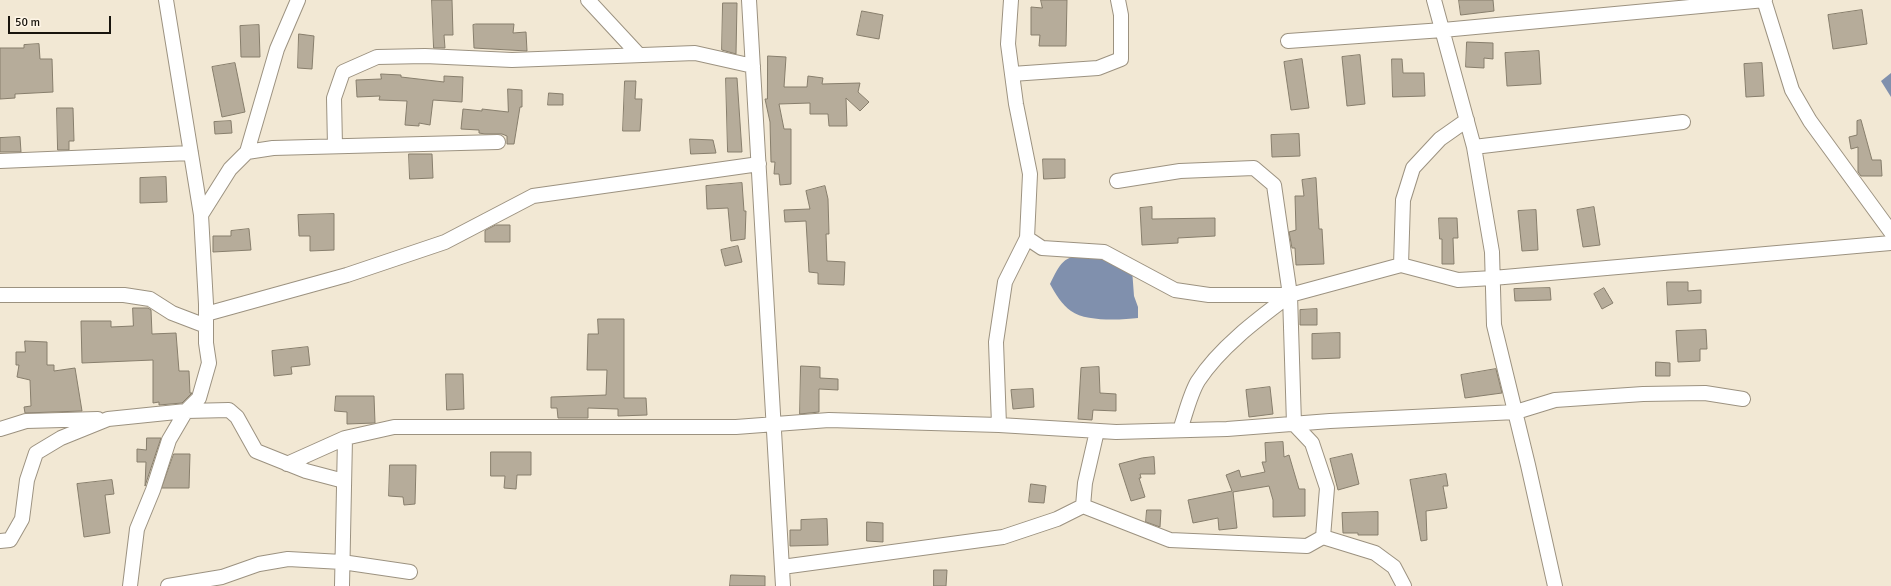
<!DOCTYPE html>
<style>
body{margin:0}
#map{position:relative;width:1891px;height:586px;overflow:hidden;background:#f2e8d4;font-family:Signika,sans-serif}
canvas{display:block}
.scale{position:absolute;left:8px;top:16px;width:103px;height:18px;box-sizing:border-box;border:2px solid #18140d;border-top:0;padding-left:5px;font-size:12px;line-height:14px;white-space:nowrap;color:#18140d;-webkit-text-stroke:3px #fef5e6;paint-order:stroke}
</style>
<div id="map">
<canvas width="1891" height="586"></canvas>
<div class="scale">50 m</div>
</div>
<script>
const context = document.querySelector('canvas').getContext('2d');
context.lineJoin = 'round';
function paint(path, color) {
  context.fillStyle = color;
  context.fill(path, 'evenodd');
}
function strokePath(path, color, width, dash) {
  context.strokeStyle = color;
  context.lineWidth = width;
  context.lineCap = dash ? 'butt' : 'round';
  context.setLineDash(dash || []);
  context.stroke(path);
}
const water = new Path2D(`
 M1891,73V97L1881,81Z
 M1088,254L1132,269L1134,296L1138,307V318C1121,320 1086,322 1071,311C1062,305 1055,293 1050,284C1061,262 1062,257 1088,254Z`);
const building = new Path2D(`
 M432,0H452L453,35H444L445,48H434Z
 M1041,0H1067L1066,46H1039L1040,35H1031V7L1042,8Z
 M1459,0H1493L1494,11L1461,15Z
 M723,3H737L736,54L722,50Z
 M1862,10L1867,44L1833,49L1828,15Z
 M862,11L883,15L879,39L857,35Z
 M476,24H514L513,33L526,32L527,51L474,48L473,25Z
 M259,25L260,57H241L240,26Z
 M299,34L314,36L312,69L298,68Z
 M1467,42L1493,43V59L1484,58V68L1466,67Z
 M39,44L40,59H52L53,92L15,94V98L0,99V48H24V45Z
 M1539,51L1541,84L1507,86L1505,53Z
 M1360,55L1365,104L1347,106L1342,57Z
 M768,56L786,57L784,87H807L808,76L823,78L822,84L860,83L858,92L869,102L860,111L846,98L847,126H829L828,114H810V103L779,104L784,129H791V184L780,185L779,174H774L775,162H771L770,122L765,99H767Z
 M1302,59L1309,108L1291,110L1284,62Z
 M1392,59H1402L1403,73H1424L1425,96L1393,97Z
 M235,63L245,112L222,117L212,67Z
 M1762,63L1764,96L1746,97L1744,64Z
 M381,74L401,75V77L444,82V76L463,77L462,102L433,100L430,125L419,123V126L405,125L407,101L379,100L380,96L357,97L356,80L381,79Z
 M726,78H737L742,152H728Z
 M625,81H636L635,99H642L640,131H623Z
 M508,89L522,90V107H520L514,144H507V136L502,134H485L479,133V130L461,129L463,109L482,111V109L508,112Z
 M549,93L563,94V105H548Z
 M57,108H73L74,141H69V150H58Z
 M1861,120L1872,160H1881L1882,176H1861L1858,172V147L1851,149L1849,137L1857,135V121Z
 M231,121L232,133L215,134L214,122Z
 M1299,134L1300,156L1272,157L1271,135Z
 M20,137L21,152H0V138Z
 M690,139L713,140L716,153L691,154Z
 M409,154H432L433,178L410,179Z
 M1043,159H1065V178L1044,179Z
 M166,177L167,202L140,203V178Z
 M1316,178L1319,229H1322L1324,264L1296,265L1295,248H1292L1289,232L1296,230L1295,196H1304L1302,180Z
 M742,183L744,211H746L745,239L731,241L728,208L707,209L706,186Z
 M825,186L828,199L829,234H826L827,261L845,262L844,285L818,284V273L809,272L806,221L785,222L784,210L810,209L806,191Z
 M1152,207V219L1215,218V236L1178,238V243L1142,245L1140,208Z
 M1594,207L1600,245L1583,247L1577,210Z
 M1536,210L1538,250L1522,251L1518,211Z
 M334,214V250L310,251V236H299L298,215Z
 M1439,218H1457L1458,238H1453L1454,264H1442V239H1440Z
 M496,225H510V242H485V231Z
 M249,229L251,250L213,252V236H231V231Z
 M738,246L742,262L725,266L721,250Z
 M1667,282H1688V291L1701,290V303L1668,305Z
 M1550,288L1551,300L1515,301L1514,289Z
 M1604,288L1613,303L1602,309L1594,294Z
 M133,308H148L151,310L152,334L176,333L179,371H189L190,393H192L182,403L159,405V402L153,403V360L82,363L81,321H111V327L133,326Z
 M1317,309V325H1300V310Z
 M598,319H624V398H646L647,415L618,416V409L588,408V418H558L557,408H551V397L606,395L607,370H587L588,334H598Z
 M1706,330L1707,349H1700V361L1678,362L1676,331Z
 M1340,333V358L1312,359V334Z
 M25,341L47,342V365H54V371L75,368L82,411L25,413L24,407L31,406L30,380L17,377L19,365H16V352H25Z
 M308,347L310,365L291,367L292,374L274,376L272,351Z
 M1656,362L1670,363V376H1656Z
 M801,366L820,367V378L838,379V390L819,389V412L800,414Z
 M1099,367L1100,393L1116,394V411L1093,410L1092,420L1078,419L1081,368Z
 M1496,369L1502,393L1465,398L1461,375Z
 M446,374H463L464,409L447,410Z
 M1270,387L1273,414L1249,417L1246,390Z
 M1033,389L1034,407L1013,409L1011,390Z
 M336,396H374L375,423L347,424V412L335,411Z
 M147,438H161L145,486L146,462H137V449L146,450Z
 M1283,442L1284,457L1289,455L1299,489H1305V516L1273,517V500L1269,486L1233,492L1237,528L1219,530L1218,518L1193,523L1188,500L1232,491L1226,475L1239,470L1241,477L1265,472L1262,462H1266L1265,443Z
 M491,452H531V475H517L516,489L504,488L505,476H491Z
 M174,454H190L189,488H162Z
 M1352,454L1359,484L1338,490L1330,459Z
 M1154,457L1155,474H1140L1141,478H1139L1145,497L1131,501L1119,464L1142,458Z
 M390,465H416L415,504L404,505L403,497L389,496Z
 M1446,474L1448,486H1443L1447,508L1426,511L1427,540L1421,541L1410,480Z
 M112,480L114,494L105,495L110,533L84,537L77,484Z
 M1031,484L1046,486L1044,503L1029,502Z
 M1147,510H1161L1160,527L1146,522Z
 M1378,512V535H1358V533H1343L1342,513Z
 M827,519L828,545L790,546V530H801V520Z
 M867,522L883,523V542L867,541Z
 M934,570H947L946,586H934Z
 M731,575L765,576V586H730Z`);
const street = new Path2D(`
 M588,0L639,55
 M749,0L783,586
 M1011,0L1008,44L1016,104L1030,174L1027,238L1042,248L1104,252L1175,290L1209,295H1290L1401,265L1458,280L1493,278L1891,243
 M1434,0L1474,147L1492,252L1494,325L1528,465L1555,586
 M1764,0L1792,90L1810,121L1891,232
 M1288,41L1443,30L1765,0
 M1012,74L1098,68L1121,59V15L1118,0
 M335,146L334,98L343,72L377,57L425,56L512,60L695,53L753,66
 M1474,147L1683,122
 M247,152L277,49L298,0
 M0,161L191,153
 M201,215L230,169L247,152L273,148L498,142
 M1401,265L1403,200L1413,168L1440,139L1467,120
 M0,295H124L150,299L172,313L206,326
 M206,314L347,275L445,242L533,196L759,164
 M999,425L996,342L1005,282L1027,238
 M0,429L26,421L98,419
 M1180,430C1185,416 1190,394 1198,381C1220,347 1258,319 1290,295
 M287,464L345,438L394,427H736L829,420L999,425L1116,432L1227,429L1330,421L1516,412L1555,400L1643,394L1705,393L1743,399
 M1083,506L1170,540L1307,546L1323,537L1327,488L1312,443L1294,424L1290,295L1274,185L1254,168L1180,171L1117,181
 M1323,537L1375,553L1394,567L1404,586
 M0,541L10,540L22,519L27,480L36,453L61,438L108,419L186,411L229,410L237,417L256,451L306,471L344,481
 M782,567L1003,537L1057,519L1083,506L1085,483L1097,431
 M130,586L137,529L153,490L169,440L186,411L199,398L209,363L206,343V304L201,215L166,0
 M168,586L222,577L259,564L288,559L342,562L410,572
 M342,586L345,438`);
paint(water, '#8090ad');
paint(building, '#b6ac9a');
strokePath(building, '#877e6c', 1);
strokePath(street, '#9c9280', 16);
strokePath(street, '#fff', 14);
</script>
